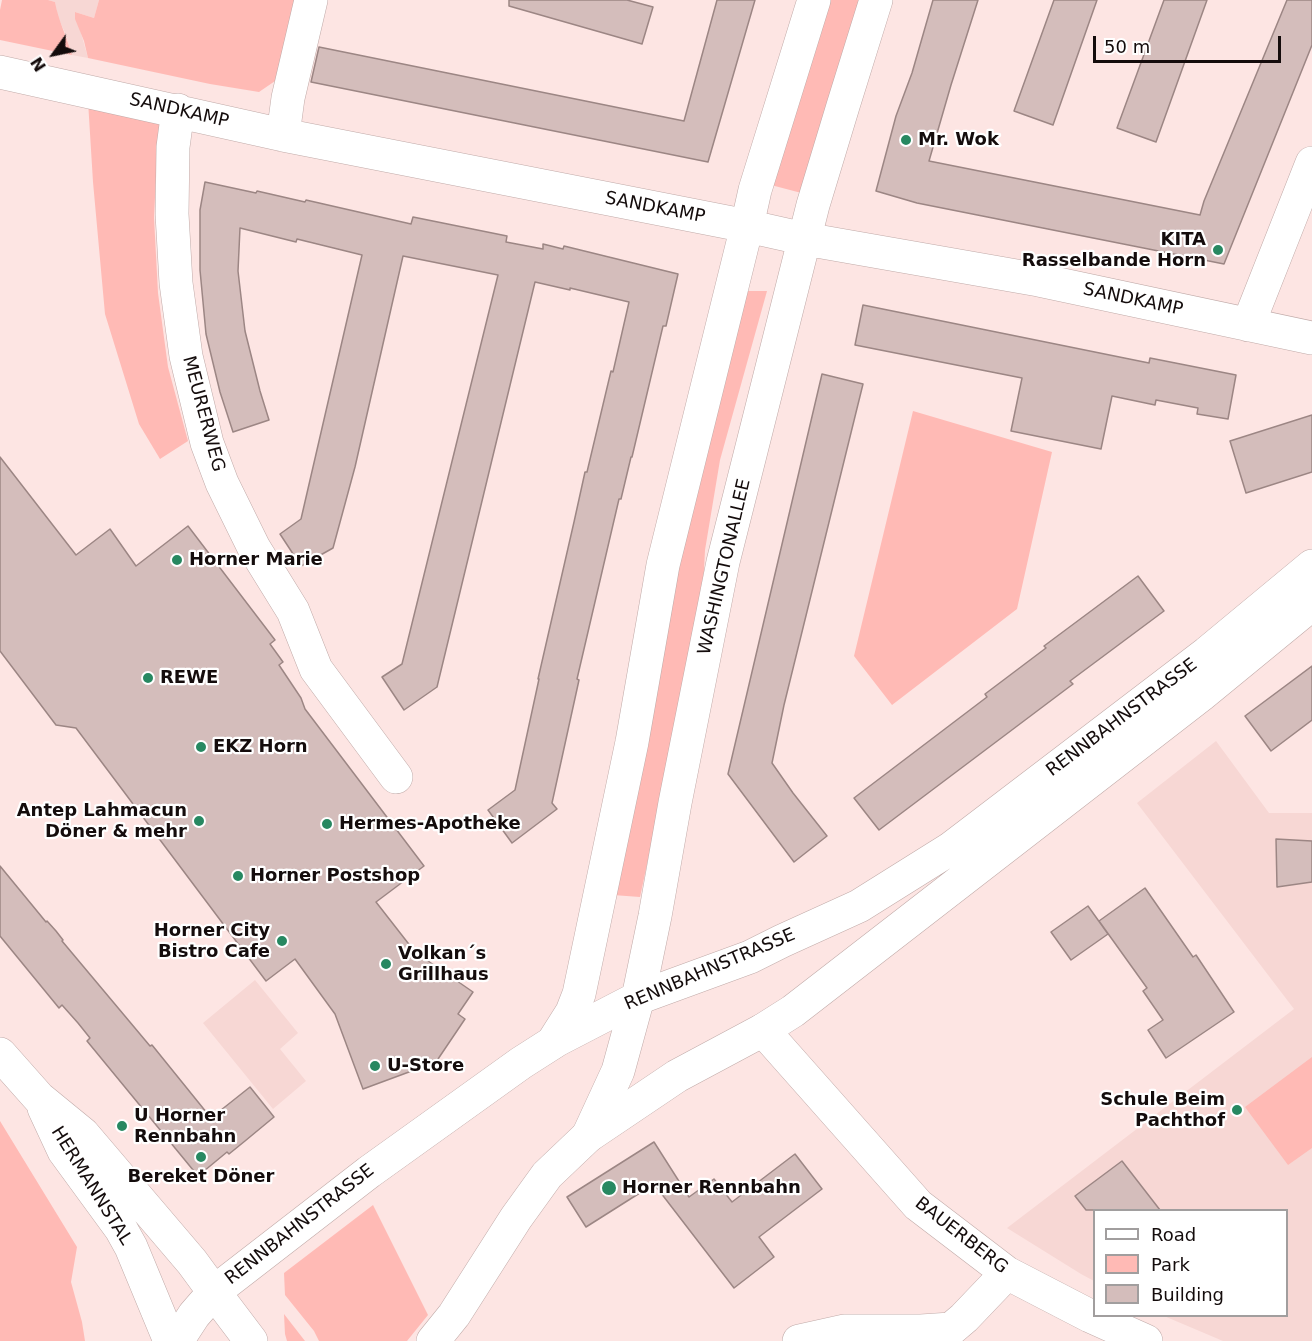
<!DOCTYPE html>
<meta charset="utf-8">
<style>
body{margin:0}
#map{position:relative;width:1312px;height:1341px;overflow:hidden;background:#fde5e3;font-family:"DejaVu Sans",sans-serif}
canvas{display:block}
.legend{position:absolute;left:1093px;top:1209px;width:195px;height:108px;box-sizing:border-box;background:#fff;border:2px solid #a19e9e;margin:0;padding:8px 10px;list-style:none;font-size:18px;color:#140c0c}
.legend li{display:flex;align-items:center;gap:12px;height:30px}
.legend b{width:30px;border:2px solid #a19e9e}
.north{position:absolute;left:24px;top:24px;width:60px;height:60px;-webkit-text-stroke:4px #fff;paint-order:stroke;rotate:237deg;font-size:16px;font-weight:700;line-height:24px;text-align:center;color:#140c0c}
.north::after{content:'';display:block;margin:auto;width:21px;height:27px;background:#140c0c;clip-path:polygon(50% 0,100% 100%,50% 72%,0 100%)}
.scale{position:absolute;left:1093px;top:36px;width:188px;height:27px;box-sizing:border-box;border:3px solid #140c0c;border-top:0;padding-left:8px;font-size:18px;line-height:21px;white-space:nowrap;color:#140c0c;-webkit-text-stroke:4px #fff;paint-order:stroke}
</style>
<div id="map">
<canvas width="1312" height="1341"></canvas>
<ul class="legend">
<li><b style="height:8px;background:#fff"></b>Road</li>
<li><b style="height:16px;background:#ffbab5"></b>Park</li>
<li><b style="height:16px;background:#d4bdbb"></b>Building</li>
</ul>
<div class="north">N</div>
<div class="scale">50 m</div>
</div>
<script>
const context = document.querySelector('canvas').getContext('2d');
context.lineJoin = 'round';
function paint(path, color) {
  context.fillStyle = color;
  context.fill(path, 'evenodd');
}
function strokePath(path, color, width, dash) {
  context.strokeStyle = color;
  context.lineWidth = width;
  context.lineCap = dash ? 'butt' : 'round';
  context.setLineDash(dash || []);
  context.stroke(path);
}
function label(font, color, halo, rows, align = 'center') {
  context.font = font + ' "DejaVu Sans",sans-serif';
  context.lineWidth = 4.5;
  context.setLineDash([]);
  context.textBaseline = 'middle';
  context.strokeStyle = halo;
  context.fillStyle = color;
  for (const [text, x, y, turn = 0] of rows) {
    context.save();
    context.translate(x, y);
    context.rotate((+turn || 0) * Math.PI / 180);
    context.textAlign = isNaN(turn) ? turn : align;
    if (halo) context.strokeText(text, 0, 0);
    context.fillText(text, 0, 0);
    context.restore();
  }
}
const built = new Path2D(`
 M48,0H99L94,18L75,12L88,58L72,55L66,35L57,15L55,2Z
 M1216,741L1269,813H1312V1341H1223L1164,1316H1286V1210H1094V1281L1081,1274L1007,1228L1294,1009L1137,803Z
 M255,980L298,1033L280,1049L306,1081L273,1109L203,1023Z`);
const green = new Path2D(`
 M2,0H48L55,2C58,20 67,37 72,55L0,40V10Z
 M99,0H296L278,79L259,92L210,84L88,58L84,41L75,19V12L94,18Z
 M825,0H870L809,195L771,185Z
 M88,101L165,119L156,176L154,218L158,293L168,367L188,441L160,459L139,424L105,314L93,182Z
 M739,291H767L720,460L705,550L702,609L640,897L613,895L670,608Z
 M913,411L1052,452L1017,609L892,705L854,656Z
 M1312,1057V1148L1288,1165L1245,1107Z
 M0,1121L77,1247L71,1282L82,1322L85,1341H0Z
 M373,1205L428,1315L407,1341H319L314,1331L285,1295L284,1273Z
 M284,1314L305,1341H287L285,1334Z`);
const building = new Path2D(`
 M509,0H627L653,7L642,44L509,6Z
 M717,0H755L708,162L311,82L319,47L684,121Z
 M933,0H978L951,85L929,161L1200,215L1204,201L1287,0H1312V45L1224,264L917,203L876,191L896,116L912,73Z
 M1054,0H1097L1053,125L1014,111Z
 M1164,0H1207L1156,142L1117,128Z
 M205,182L256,193L257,191L305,202L306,200L411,224L413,217L507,236L506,242L543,249V244L563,249L564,246L678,274L666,326H663L632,457H631L621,499H619L577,679L579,680L552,803L557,809L512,843L488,810L515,790L539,679H538L574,522L585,472H587L611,371L613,372L629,302L570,288V290L535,282L437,687L404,710L382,677L402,664L498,275L403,256L355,467L333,548L301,566L280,534L301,519L362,255L297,239L296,242L240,228L238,271L245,331L260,391L269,420L233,432L220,392L206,334L200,270V210Z
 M863,305L1149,363L1150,358L1236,375L1228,419L1197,414L1198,408L1156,400L1155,405L1112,396L1101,449L1011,431L1022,378L855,345Z
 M822,374L863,384L784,705L772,763L793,793L827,836L794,862L728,774Z
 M1312,415V472L1246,493L1230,441Z
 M0,457L76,555L110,529L136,566L188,526L275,640L270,644L283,662L279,665L301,698L305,709L424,866L376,902L415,952L473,992L458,1014L465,1019L436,1062L363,1089L335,1014L295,959L266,981L76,728L56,725L0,651Z
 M1138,576L1164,611L1070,681L1073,684L879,830L854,798L987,697L985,694L1046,648L1044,646Z
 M1312,666V720L1271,751L1245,716Z
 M1276,839L1312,841V882L1277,887Z
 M0,866L46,922L47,921L56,931L63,940L62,941L150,1046L152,1045L211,1118L250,1087L274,1117L245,1141L229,1154L227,1152L198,1176L87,1041L90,1038L78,1023L62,1005L59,1008L0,936Z
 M1145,888L1193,957L1196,955L1234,1012L1166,1058L1148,1030L1163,1020L1143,991L1147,988L1099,921Z
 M1088,906L1108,934L1071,960L1051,932Z
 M654,1142L689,1197L714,1179L732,1202L795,1154L822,1189L759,1237L774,1257L734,1288L654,1184L586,1227L567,1197Z
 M1122,1161L1160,1210H1086L1075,1196Z`);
const minor = new Path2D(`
 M0,72L283,135L747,226L805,239L1039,280L1312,338
 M178,110L173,147L172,214L176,283L186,356L207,443L222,483L254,548L293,611L316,669L396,777
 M283,135L288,98L311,0
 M1248,325L1312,163
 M763,1030L918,1205L1007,1273L1090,1316L1146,1341
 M553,1042L572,1012L579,994L632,742L663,565L747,226L755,190L814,0
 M0,1054L39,1098L83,1134L192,1262L214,1292
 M44,1108L64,1151L121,1229L131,1247L170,1341
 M588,1136L618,1071L638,998L655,916L675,803L723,562L813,205L843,106L876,0
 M799,1341L844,1331H921L951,1329L964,1318L1007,1273`);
const major = new Path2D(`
 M214,1292L251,1341
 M177,1341L194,1315L214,1292L369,1172L521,1063L557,1040L638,998L750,957L782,941L859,906L950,849L1207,653L1312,566
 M433,1341L454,1315L516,1218L547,1175L588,1136L677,1076L763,1030L793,1011L1201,695L1312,604`);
const markers = [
 [906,140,6,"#278861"],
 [1218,250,6,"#278861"],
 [177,560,6,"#278861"],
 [148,678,6,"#278861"],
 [201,747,6,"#278861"],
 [199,821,6,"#278861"],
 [327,824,6,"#278861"],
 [238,876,6,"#278861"],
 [282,941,6,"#278861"],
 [386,964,6,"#278861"],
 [375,1066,6,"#278861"],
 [1237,1110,6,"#278861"],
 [122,1126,6,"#278861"],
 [201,1157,6,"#278861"],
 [609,1188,8,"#278861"]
];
const streetNames = [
 ["SANDKAMP",179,111,13],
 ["SANDKAMP",655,208,11],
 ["SANDKAMP",1133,300,12],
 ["MEURERWEG",203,414,75],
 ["WASHINGTONALLEE",725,567,-77],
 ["RENNBAHNSTRASSE",1122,718,-37],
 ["RENNBAHNSTRASSE",710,970,-23],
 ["HERMANNSTAL",91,1186,58],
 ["RENNBAHNSTRASSE",300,1225,-38],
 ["BAUERBERG",961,1236,38]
];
const poiNames = [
 ["Mr. Wok",918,140],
 ["KITA",1206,240,"right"],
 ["Rasselbande Horn",1206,261,"right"],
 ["Horner Marie",189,560],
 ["REWE",160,678],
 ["EKZ Horn",213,747],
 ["Antep Lahmacun",187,811,"right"],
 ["Döner & mehr",187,832,"right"],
 ["Hermes-Apotheke",339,824],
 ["Horner Postshop",250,876],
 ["Horner City",270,931,"right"],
 ["Bistro Cafe",270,952,"right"],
 ["Volkan´s",398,954],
 ["Grillhaus",398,975],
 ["U-Store",387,1066],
 ["Schule Beim",1225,1100,"right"],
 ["Pachthof",1225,1121,"right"],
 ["U Horner",134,1116],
 ["Rennbahn",134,1137],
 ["Bereket Döner",201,1177,"center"],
 ["Horner Rennbahn",622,1188]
];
paint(built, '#f7d7d4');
paint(green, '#ffbab5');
paint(building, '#d4bdbb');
strokePath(building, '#9c8684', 1.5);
strokePath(minor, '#c0aaa8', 34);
strokePath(major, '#c0aaa8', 34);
strokePath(minor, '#fff', 33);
strokePath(major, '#fff', 33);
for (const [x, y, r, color] of markers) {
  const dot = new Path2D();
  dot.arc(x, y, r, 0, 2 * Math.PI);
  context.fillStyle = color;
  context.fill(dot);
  strokePath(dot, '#fff', 2);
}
label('18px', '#140c0c', '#fff', streetNames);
label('bold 18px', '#140c0c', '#fff', poiNames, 'left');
</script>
